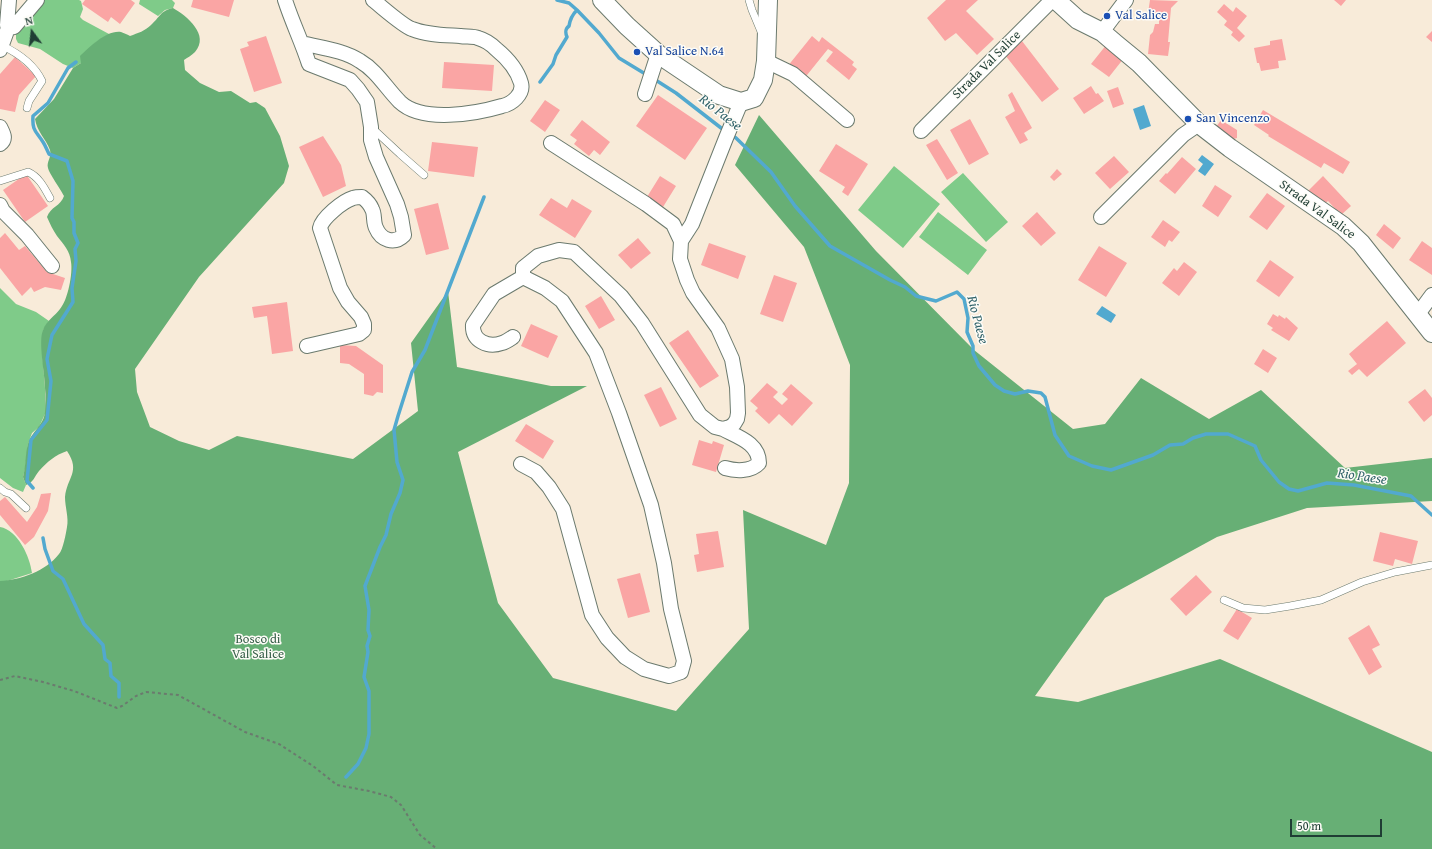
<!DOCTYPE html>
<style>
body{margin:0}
#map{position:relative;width:1432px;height:849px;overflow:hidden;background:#f8ebd9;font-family:"Gentium Book Plus",serif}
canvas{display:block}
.north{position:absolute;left:12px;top:12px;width:40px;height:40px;-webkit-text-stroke:3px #fdfcf7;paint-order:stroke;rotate:345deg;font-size:11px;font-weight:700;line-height:16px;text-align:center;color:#1f3d34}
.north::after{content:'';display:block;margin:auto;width:14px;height:18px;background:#1f3d34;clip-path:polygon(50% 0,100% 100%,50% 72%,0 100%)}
.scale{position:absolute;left:1290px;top:819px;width:92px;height:18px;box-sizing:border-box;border:2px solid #1f3d34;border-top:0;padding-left:5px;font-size:12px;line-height:14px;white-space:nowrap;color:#1f3d34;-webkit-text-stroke:3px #fdfcf7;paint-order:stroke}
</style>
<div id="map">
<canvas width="1432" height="849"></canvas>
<div class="north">N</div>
<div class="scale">50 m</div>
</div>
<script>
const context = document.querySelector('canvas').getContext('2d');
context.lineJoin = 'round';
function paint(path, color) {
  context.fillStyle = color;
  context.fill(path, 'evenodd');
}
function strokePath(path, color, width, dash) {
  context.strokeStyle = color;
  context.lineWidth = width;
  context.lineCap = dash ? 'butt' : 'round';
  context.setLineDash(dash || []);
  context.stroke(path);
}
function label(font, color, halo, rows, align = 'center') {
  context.font = font + ' "Gentium Book Plus",serif';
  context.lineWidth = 3;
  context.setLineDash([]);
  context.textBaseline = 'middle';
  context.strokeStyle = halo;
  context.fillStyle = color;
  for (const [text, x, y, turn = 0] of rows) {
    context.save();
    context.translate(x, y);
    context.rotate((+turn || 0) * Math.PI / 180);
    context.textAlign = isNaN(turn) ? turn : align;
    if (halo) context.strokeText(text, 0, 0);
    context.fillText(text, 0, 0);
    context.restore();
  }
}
const green = new Path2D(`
 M43,0H79L81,1L83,9L80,17L83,20L109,34L95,43L81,63L73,68L63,64L40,49L18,43L16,39V34Z
 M140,0H172L175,3L173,8L165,10L158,16L139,4Z
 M894,166L940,204L903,248L858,210Z
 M963,173L1008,222L986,242L941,192Z
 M938,212L987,250L968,275L919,237Z
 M0,288L16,304L36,312L49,321L43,330L42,351L45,388V414L39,427L32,433L28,444L25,469L23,477L26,485L23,492L13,488L0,478Z
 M0,527C18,530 30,557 32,573L7,581H0Z`);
const forest = new Path2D(`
 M173,8C187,16 210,35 195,52C192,55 187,58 184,60L185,70L200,83L219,92L231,91L250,103L256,102L265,108L280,136L289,166L284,183L199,277L135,369L137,392L150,427L179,441L209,450L237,436L353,459L418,411L411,343L448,291L457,367L551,386H587L458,452L498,603L553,678L676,711L749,629L743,510L826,545L849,483L850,365L804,247L735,165L759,115L876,251L974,350L1073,429L1105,424L1141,378L1209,419L1261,390L1345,468L1432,458V501L1307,508L1217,537L1105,598L1035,696L1078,702L1220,659L1432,752V849H0V581C21,580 46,571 59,554C63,550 66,533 67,527C69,518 65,507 65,497C67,477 81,472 67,451C55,455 47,462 39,471C34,477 34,482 26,485L23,477C26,466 25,454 28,444C31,432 44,425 45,412C45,404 46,396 45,388C45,374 38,342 43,330C46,321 55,316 60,309C68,300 73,273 71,262C70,251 64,245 57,236C53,230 50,224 47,217C50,207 61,206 64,196C61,190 49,173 48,168C46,162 52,157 50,150C46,139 37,132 35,119L54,99L73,68L81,63L80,56C90,47 106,30 121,32C124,33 128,35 130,36C138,33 145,31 151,25C160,17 160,11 173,8Z`);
const water = new Path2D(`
 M1144,105L1151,126L1140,130L1133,109Z
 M1202,155L1214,164L1205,176L1198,171L1203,164L1198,160Z
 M1102,306L1116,315L1111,323L1096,314Z`);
const stream = new Path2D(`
 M557,0L569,3L577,10L599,33L619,58L647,75
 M654,79L676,93L725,131
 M540,82L553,64L556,55L567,37C565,32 565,29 569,26C570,19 572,15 577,10
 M730,134L736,138L771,172L795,206L830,246L890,280L905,287L916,296L936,301L957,292L964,299L968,318L967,332L973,346V353L979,366L995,385L1004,391L1015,394L1028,391L1041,393L1045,397L1055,435L1069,456L1092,466L1111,470L1153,455L1170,445L1183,444L1193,438L1206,434H1228L1255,446L1261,460L1279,482L1289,489L1298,491L1327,483L1354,485L1411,496L1432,515
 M33,488L27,481L31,440L47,420L51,381L47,359L52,335L73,302L72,288L76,261L75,249L78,243L74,233V222L72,218L73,181L67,161L49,154C47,150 45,145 43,142C36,131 32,131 33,116L48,103L68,68L76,62
 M43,538L45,549L53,571L63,579L84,624L103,645L105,659L110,663L111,676L119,683V697
 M346,777L358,764L366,748L369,734V691L364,677L368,652L367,646L370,636L368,630L369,610L365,586L380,547L386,535L391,514L400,493L403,480L397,462L394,430L398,416L412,372L425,350L484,197`);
const building = new Path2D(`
 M85,0H131L135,3L120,24L111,17L108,22L82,4Z
 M193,0H234L229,17L191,7Z
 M946,0H978L966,11L994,39L977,55L956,33L945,41L927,18Z
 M1150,0L1178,1L1171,8L1168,42H1170L1168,56L1148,54L1150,35L1153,32L1155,24H1159V14L1148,13Z
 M1334,0H1346L1341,6Z
 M1224,4L1233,12L1236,7L1247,16L1237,28L1245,36L1239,42L1231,35L1233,32L1224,25L1227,21L1217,12Z
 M1432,31V42L1426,37Z
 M266,36L282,83L254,92L240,49L249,46L247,42Z
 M812,36L819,42L822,37L854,62L852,65L857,69L849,80L826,61L833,52L828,49L803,80L787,67Z
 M1282,39L1286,60L1278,61L1279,68L1261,71L1259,63H1257L1254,48L1270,45V41Z
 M1022,41L1059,89L1042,102L1005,55Z
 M1107,44L1124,58L1109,77L1091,64Z
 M15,57L36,76L19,95L15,112L0,109V74Z
 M444,62L494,65L492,91L442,88Z
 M1091,86L1096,94L1098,93L1104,101L1084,114L1073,98Z
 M1118,87L1124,104L1113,108L1107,91Z
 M1012,92L1032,128L1024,133L1028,140L1020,144L1005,117L1015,111L1008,95Z
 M658,95L707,128L685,160L636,126Z
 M545,100L560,110L545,132L530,121Z
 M1263,110L1350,162L1343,174L1324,163L1321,168L1268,136L1269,135L1254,125Z
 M970,119L989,154L969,165L950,130Z
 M582,120L610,142L600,155L594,150L589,156L574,144L577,140L570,135Z
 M1221,120L1237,130V138L1230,140L1214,130Z
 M323,136L332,150L341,165L346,186L323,197L299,147Z
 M937,139L958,173L947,180L926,145Z
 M432,142L478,147L474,177L428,171Z
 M836,144L868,164L848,196L842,192L845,187L819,171Z
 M1114,156L1129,172L1110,189L1095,173Z
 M1182,157L1196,169L1175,194L1159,181L1166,173L1167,174Z
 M1057,169L1062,174L1054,181L1050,177Z
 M26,174L48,206L25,222L3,190Z
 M660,176L676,186L663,207L647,197Z
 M1323,176L1351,206L1341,215L1328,201L1322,206L1306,193Z
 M1215,185L1232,196L1218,217L1202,206Z
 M1267,193L1285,206L1267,230L1249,217Z
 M551,198L567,208L572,199L592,211L575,238L539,215Z
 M438,203L449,249L426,255L414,209Z
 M1037,212L1056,233L1041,246L1022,226Z
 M1163,220L1180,232L1172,242L1169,240L1165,247L1151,237Z
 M1384,224L1401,238L1393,249L1376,235Z
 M5,233L19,250L25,246L47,272L65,278L61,290L45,287L34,292L31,287L22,296L0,268V238Z
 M638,238L651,253L631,269L618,255Z
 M1422,241L1432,248V275L1409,260Z
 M709,243L746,256L738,279L701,265Z
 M1099,246L1127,263L1106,297L1078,280Z
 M1270,260L1294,277L1279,297L1256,281Z
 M1184,262L1197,272L1179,296L1162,283L1174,268L1177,271Z
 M774,275L797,283L783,322L760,314Z
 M601,296L615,320L599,329L585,306Z
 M287,302L293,351L272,354L267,316L254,318L252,307Z
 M1273,314L1278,317L1279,315L1285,319L1286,317L1298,328L1289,341L1271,330L1273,328L1267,324Z
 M1387,321L1406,343L1367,377L1359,369L1352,375L1348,371L1357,364L1349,354Z
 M531,324L558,336L548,358L521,346Z
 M688,330L719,376L700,388L669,343Z
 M340,345L356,346L383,365V393L377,392L373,396L364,394V374L349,364L340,363Z
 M1263,349L1277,358L1268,373L1254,364Z
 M767,383L778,392L773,397L782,405L788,399L782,394L791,384L813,403L792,426L779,414L769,424L755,411L758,408L750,401Z
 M661,387L677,419L660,427L644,395Z
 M1425,389L1432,398V415L1424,422L1408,402Z
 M526,424L554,441L543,459L515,441Z
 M699,440L712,444L713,441L724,445L716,472L692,465Z
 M51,493L48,511L34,537L25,545L0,515V501L5,497L27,522L37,507L41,494Z
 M718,531L724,567L697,572L694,555L699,554L696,534Z
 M1380,532L1418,541L1412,564L1395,559L1393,566L1373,561Z
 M640,573L650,612L628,618L617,579Z
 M1196,575L1212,592L1186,616L1170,599Z
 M1237,609L1252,618L1238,640L1223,631Z
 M1369,625L1380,645L1372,649L1382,667L1369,675L1348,638Z`);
const path = new Path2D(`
 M0,680L15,676L43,682L74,691L117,708L122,706L136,696L146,692L178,695L245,732L279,744L313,766L337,785L369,791L391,797L401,805L420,835L437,849`);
const service = new Path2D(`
 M749,0L752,10L762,34
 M1,45C18,53 34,64 42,81L29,101L27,108
 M371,127L400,154L424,175
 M0,181L28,172C39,177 44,187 50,198
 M0,488L5,492L11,494L26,508
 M1224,600L1243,608L1265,610L1290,606L1321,600L1362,582L1395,572L1432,565`);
const minor = new Path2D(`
 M9,0L7,25L8,28L14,27L37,0
 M285,0C292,22 302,42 309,64L350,80L358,89L367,102L371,127V140L376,157L397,204L401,217L404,235C394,245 381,240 376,228C373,222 375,214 372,209C370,204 366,200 362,197C359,197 356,197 353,198C343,201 322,218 320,228L340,288L348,302L361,317L364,324V330L359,334L307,346
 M1102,32L1126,0
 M302,43C321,48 343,50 360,61C377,71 386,88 400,102C422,123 475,114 502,106C512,104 524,94 521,83C517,69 507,58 496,49C491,44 485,40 478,38C473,36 466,37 460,36C444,35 427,35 412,29C403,26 382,7 373,0
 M0,50L8,28
 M766,61L793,74L847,120
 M645,94L658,54
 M0,127C3,133 7,139 0,144
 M921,131L1052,0
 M551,143L646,204L673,224L681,241
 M0,205L3,211L27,235L52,266
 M1101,217L1183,135L1199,124
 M1418,314L1432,295
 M513,337C510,339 506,342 502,343C488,348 472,341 473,325L494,294L523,277
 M723,429C738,437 759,443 759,463C751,472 735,471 725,468
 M521,464L536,472L549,487L563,509L592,615L607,638L625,657L644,669L669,676L681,672L684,661L671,609L664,563L651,505L619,413L596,353L562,301L545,288L523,277V268L538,256L559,250L574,252L621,296L642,323L700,415L715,427L723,429L730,427L734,424L737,419L738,413L737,387L732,359L718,328L693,293L687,280L680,259L681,241L692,224L726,138L741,102`);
const tertiary = new Path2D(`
 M602,0L627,26L658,54L719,95L741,102L754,98L763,80L766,61L768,0
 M1056,0L1078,20L1102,32L1116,44L1139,63L1199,124L1230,148L1343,226L1361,243L1432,333`);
const markers = [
 [1107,16,4,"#1a4fb4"],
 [637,52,4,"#1a4fb4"],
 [1188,119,4,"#1a4fb4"]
];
const transitNames = [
 ["Val Salice",1115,16],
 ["Val Salice N.64",645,52],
 ["San Vincenzo",1196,119]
];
const streetNames = [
 ["Strada Val Salice",987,65,-45],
 ["Strada Val Salice",1317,210,36]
];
const parkNames = [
 ["Bosco di",258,640],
 ["Val Salice",258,655]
];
const waterNames = [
 ["Rio Paese",720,113,38],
 ["Rio Paese",977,320,75],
 ["Rio Paese",1362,477,8]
];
paint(green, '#7fcb89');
paint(forest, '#67af75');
paint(water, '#52a9cf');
strokePath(stream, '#52a9cf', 3.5);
paint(building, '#faa5a4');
strokePath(service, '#6b7a6e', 8);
strokePath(minor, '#6b7a6e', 16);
strokePath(tertiary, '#6b7a6e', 20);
strokePath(path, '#6b7a6e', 2, [3, 3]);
strokePath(service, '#fff', 7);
strokePath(minor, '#fff', 14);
strokePath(tertiary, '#fff', 18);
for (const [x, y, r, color] of markers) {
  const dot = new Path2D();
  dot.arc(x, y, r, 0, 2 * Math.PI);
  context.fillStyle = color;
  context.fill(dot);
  strokePath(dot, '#fdfcf7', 1.5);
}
label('13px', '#164399', '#fdfcf7', transitNames, 'left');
label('13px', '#1f3d34', '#fdfcf7', streetNames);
label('13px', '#376049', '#fdfcf7', parkNames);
label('italic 14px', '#31636a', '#fdfcf7', waterNames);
</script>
